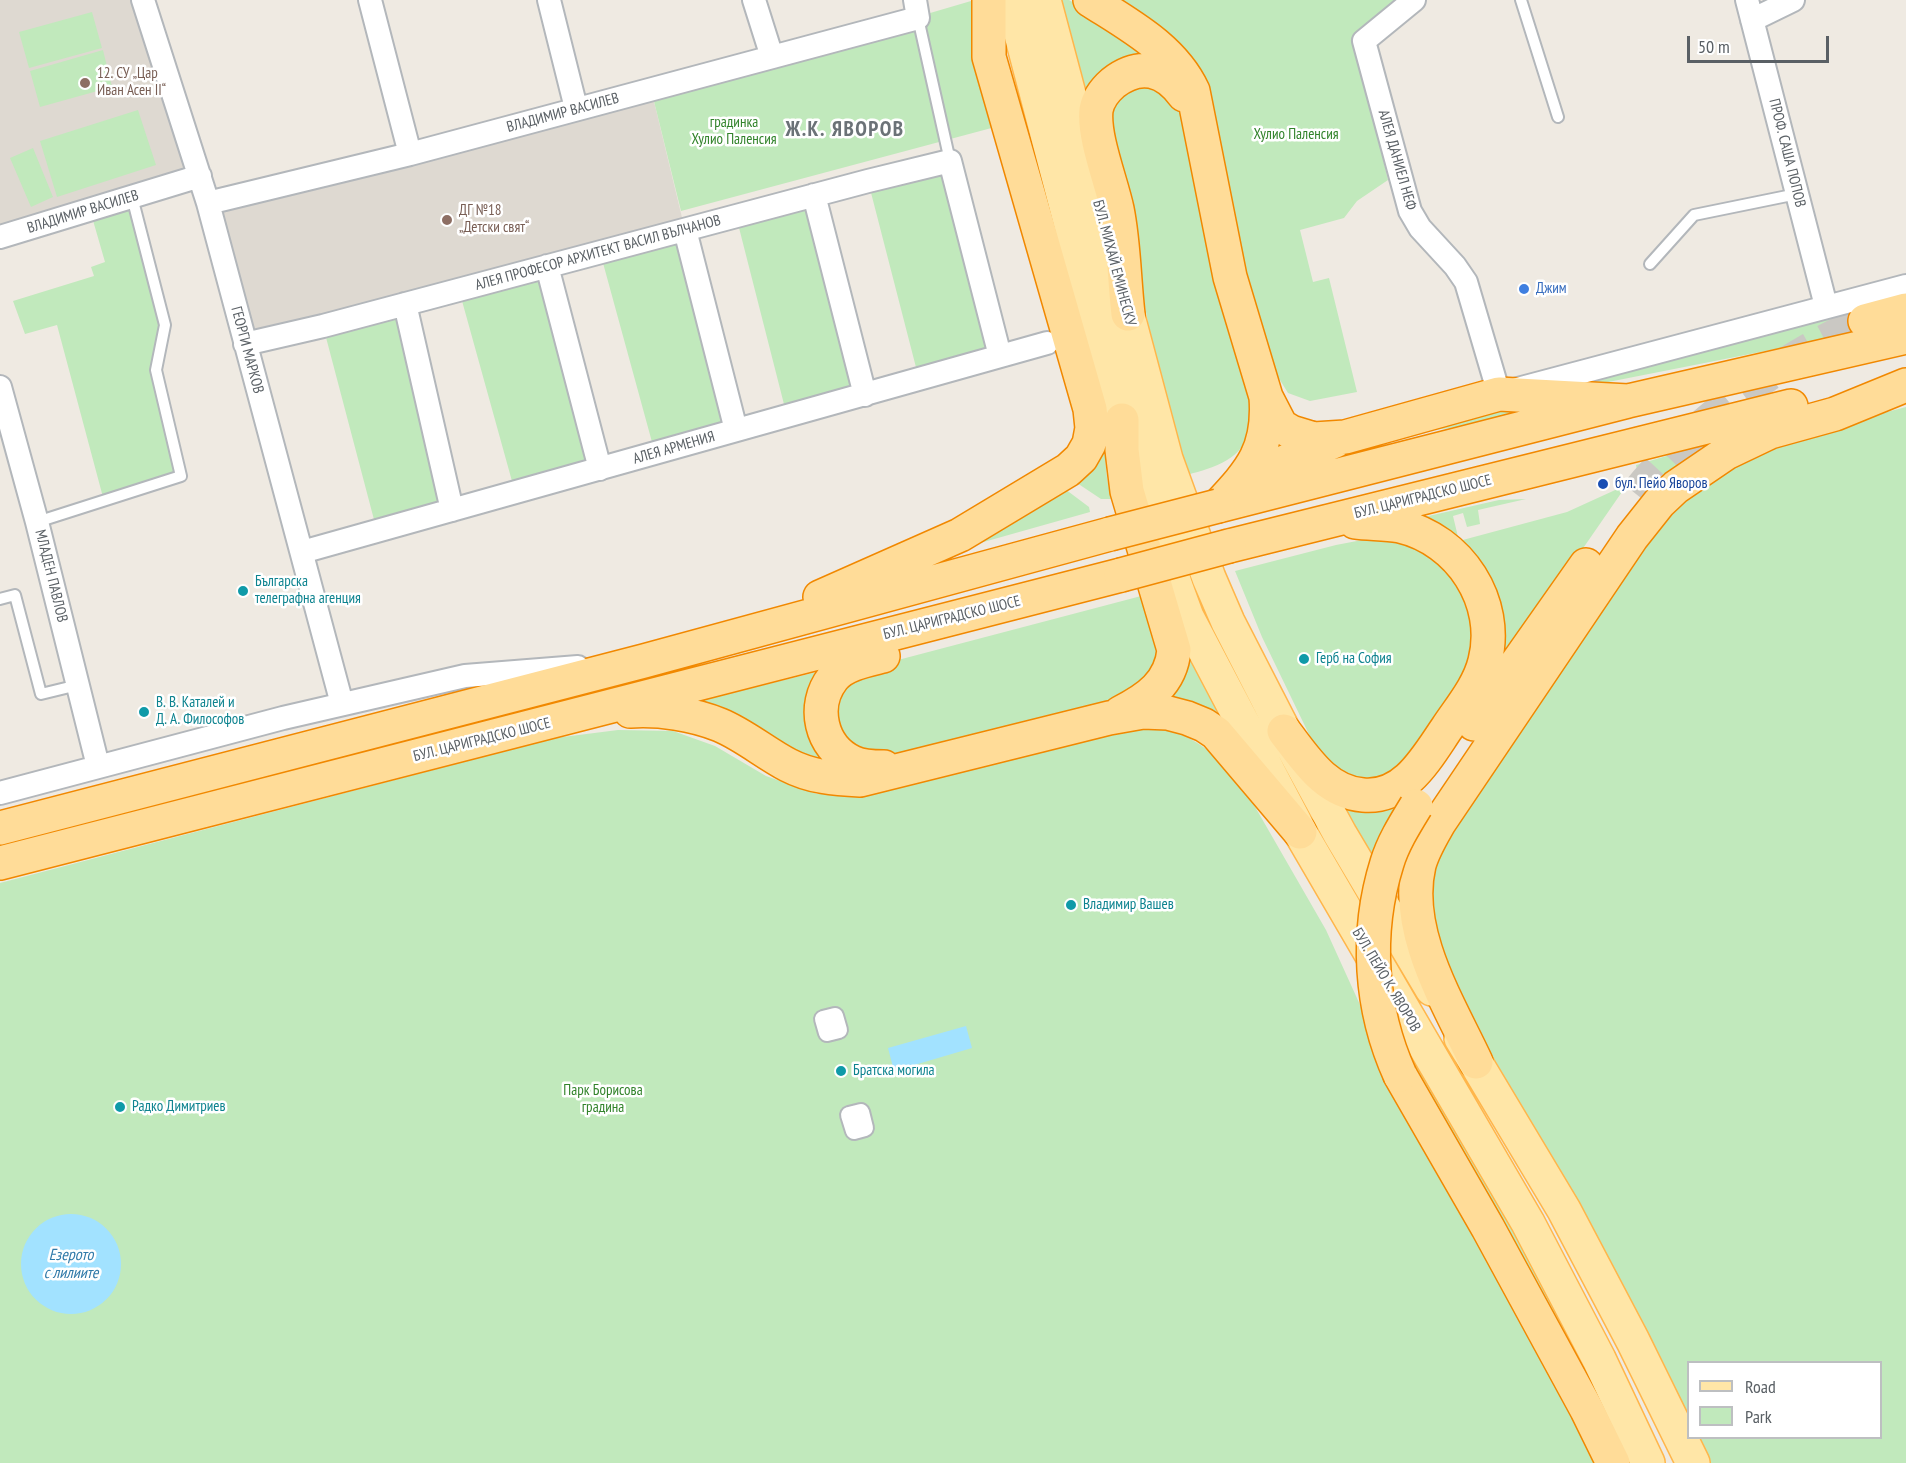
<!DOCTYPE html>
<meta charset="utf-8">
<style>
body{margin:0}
#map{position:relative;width:1906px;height:1463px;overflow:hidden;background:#efeae2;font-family:"PT Sans Narrow",sans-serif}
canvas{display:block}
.legend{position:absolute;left:1687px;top:1361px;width:195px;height:78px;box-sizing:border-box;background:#fff;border:2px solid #bdbfc1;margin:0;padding:8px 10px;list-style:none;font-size:18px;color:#5a6065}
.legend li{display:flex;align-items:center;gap:12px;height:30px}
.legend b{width:30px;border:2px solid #bdbfc1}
.scale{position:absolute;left:1687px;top:36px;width:142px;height:27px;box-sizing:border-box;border:3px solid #5a6065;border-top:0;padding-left:8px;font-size:18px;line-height:21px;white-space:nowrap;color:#5a6065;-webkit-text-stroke:4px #fff;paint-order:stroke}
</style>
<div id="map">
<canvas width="1906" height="1463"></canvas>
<ul class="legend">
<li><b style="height:8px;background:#ffe6a7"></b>Road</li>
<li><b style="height:16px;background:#c1e9bc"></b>Park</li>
</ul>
<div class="scale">50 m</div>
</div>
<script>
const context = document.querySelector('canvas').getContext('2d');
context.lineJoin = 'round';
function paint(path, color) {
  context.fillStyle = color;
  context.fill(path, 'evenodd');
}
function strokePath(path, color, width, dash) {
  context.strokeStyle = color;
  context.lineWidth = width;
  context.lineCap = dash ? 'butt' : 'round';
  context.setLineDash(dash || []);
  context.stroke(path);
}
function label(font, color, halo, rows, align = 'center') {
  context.font = font + ' "PT Sans Narrow",sans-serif';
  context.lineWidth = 5;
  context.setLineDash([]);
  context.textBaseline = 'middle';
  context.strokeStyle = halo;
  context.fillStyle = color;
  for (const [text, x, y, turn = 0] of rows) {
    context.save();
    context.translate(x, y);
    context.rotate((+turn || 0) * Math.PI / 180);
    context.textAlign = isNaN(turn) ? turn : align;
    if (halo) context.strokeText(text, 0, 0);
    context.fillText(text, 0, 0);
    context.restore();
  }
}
const education = new Path2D(`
 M0,0H143L200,176L0,237Z
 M651,89L685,230L245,344L208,203Z`);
const green = new Path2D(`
 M1054,0H1069L1125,33L1152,54L1086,95Z
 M1106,0H1404L1355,42L1388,180L1357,201L1344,218L1300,230L1313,282L1329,278L1357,392L1310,401L1288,393L1275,372L1237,238L1207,97Z
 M971,1L973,37L999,126L681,211L651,89L903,21Z
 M92,12L102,48L29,68L19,32Z
 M103,50L112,87L40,107L30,71Z
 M1136,82L1179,97L1251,405C1250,414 1250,424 1248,433C1241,462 1208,469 1183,476L1153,350L1108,104Z
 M138,110L156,165L57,197L40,141Z
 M33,148L53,197L31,207L10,158Z
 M950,161L1000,356L919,379L868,181Z
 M814,195L865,395L787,416L736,216Z
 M132,197L165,325L156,370L181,476L104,501L57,325L25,334L13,301L94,276L91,267L105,262L90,210Z
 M685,230L736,430L655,453L600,252Z
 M547,266L600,469L515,492L459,290Z
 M405,304L452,510L377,531L323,326Z
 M1861,308L1867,331L1598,384L1578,378Z
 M1493,407L1545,408L1492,423L1433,430L1431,423Z
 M1906,407V1463H1706L1697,1438H1880V1362H1688V1418L1563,1181L1437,958L1427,884L1434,853L1658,522L1685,494L1764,444Z
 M1102,427L1107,478L1111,499H1101L1071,479Z
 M1714,442L1655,494L1639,480L1636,465Z
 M1061,486L1089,507L1090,512L973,545Z
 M1624,486V489L1398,816L1376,864L1339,802L1378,804L1499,648L1424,517L1499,500L1526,499L1478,510L1480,524L1467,527L1463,513L1453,516L1459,541L1567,512Z
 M1383,536L1405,540L1455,573L1474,610L1471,665L1397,775L1356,785L1318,753L1262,637L1235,571L1336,545Z
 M1145,595L1161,655L1154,672L1120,698L1089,708L898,756H863L836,729V692L860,670Z
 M1188,655L1218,711L1217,714L1168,699Z
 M821,671L830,766L686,704Z
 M1142,726C1186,729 1209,748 1239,779L1326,930L1381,1051L1598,1463H0V883L555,738L618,730L673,731L715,746L766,776L817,794L859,792Z
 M1411,1058L1432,1084L1543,1280L1633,1463H1623L1421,1092Z`);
const water = new Path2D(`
 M966,1026L972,1048L894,1071L888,1048Z
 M21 1264a50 50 0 1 1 100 0a50 50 0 1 1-100 0Z`);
const trunkTunnel = new Path2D(`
 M1636,494C1694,422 1780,359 1865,321`);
const service = new Path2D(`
 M1521,0L1558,117
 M918,18L950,161
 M1650,264L1694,215L1797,194
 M37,522L181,476L156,370L165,325L132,197
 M0,599L15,595L41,694L78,685`);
const pedestrian = new Path2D(`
 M835,1016L839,1030L827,1033L823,1019Z
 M861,1112L865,1128L854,1131L849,1115Z`);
const minor = new Path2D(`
 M143,0L208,203L342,704
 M370,0L410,154
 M549,0L576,108
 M754,0L772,57
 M1414,0L1364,41L1410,211L1420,228L1455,266L1466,282L1499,394L1906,286
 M1747,0L1826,306
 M1752,20L1793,0
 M814,195L865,395
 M208,203L410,154L918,18L915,0
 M685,230L736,430
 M0,237L200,176
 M547,266L600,469
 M405,304L452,510
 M245,344L323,326L868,181L950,161L1000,356
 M0,387L37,522L98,766
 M302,552L1047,343
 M0,793L283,718L465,676L578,667`);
const primary = new Path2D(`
 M1012,0L1122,420L1176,587L1187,617L1300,832L1528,1223L1599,1359L1648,1463
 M1044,0L1166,459L1209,578L1228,622L1284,731L1340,834L1432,989
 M1461,1038L1564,1210L1633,1341L1693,1463`);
const trunk = new Path2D(`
 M1090,0C1129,25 1173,48 1193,91L1230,277L1266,397L1281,426L1291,432L1314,439L1345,437L1499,394L1628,401
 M1128,314C1124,280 1124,243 1117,209C1111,181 1093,137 1096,110C1098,99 1105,90 1113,83C1140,62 1165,69 1184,95
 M1865,321L1906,310
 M1244,479L1335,441
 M1218,506L1628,401L1906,337
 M1218,506C1252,470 1270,449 1266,397
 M1229,546L1791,406
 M820,597L960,535L1068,470L1081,458L1089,444L1092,428L1090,409L989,57V0
 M883,656C867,660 844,664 833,678C811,706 821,747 852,762C862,767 874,767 884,767
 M630,711C659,709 693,714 720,725C744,735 765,753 788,765C811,777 835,779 860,780L1109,718L1143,712L1168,713L1187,718L1204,725L1216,733L1300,832
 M1120,713C1148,699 1171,683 1174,650L1127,491L1122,450V420
 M1474,724L1586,565
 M1284,731C1305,758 1325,792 1363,795C1405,799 1427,757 1447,728C1461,707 1479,686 1485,661C1500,602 1460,540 1400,526C1386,523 1369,524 1355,522
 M0,828L644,661L1110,534
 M0,863L1121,575
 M1476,1062C1449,1004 1403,932 1419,865C1423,850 1431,837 1439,823L1632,537L1659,503L1676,487L1726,453L1770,432L1835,414L1906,385
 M1400,1075L1488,1228L1587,1410L1613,1463`);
const trunkBridge = new Path2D(`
 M1110,534L1218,506
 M1121,575L1229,546
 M1400,1075C1370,1009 1365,933 1387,863C1393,843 1405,824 1416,806`);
const markers = [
 [85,83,6,"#8d6e63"],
 [447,220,6,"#8d6e63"],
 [1524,289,6,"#3f7fe0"],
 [1603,484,6,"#1a4fb4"],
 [243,591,6,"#0f9aa8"],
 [1304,659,6,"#0f9aa8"],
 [144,712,6,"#0f9aa8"],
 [1071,905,6,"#0f9aa8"],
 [841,1071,6,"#0f9aa8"],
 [120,1107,6,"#0f9aa8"]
];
const educationNames = [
 ["12. СУ „Цар",97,74],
 ["Иван Асен II“",97,91],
 ["ДГ №18",459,211],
 ["„Детски свят“",459,228]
];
const streetNames = [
 ["ВЛАДИМИР ВАСИЛЕВ",563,113,-15],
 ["ПРОФ. САША ПОПОВ",1787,153,76],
 ["АЛЕЯ ДАНИЕЛ НЕФ",1397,160,74],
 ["ВЛАДИМИР ВАСИЛЕВ",83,212,-17],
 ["АЛЕЯ ПРОФЕСОР АРХИТЕКТ ВАСИЛ ВЪЛЧАНОВ",598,253,-15],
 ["БУЛ. МИХАЙ ЕМИНЕСКУ",1114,263,75],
 ["ГЕОРГИ МАРКОВ",247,350,75],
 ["АЛЕЯ АРМЕНИЯ",674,448,-16],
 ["БУЛ. ЦАРИГРАДСКО ШОСЕ",1423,497,-14],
 ["МЛАДЕН ПАВЛОВ",51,576,76],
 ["БУЛ. ЦАРИГРАДСКО ШОСЕ",952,618,-14],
 ["БУЛ. ЦАРИГРАДСКО ШОСЕ",482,740,-14],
 ["БУЛ. ПЕЙО К. ЯВОРОВ",1386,980,59]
];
const parkNames = [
 ["градинка",734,123],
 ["Хулио Паленсия",734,140],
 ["Хулио Паленсия",1296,135],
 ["Парк Борисова",603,1091],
 ["градина",603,1108]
];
const shopNames = [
 ["Джим",1536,289]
];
const transitNames = [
 ["бул. Пейо Яворов",1615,484]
];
const cultureNames = [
 ["Българска",255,582],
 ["телеграфна агенция",255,599],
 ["Герб на София",1316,659],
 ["В. В. Каталей и",156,703],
 ["Д. А. Философов",156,720],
 ["Владимир Вашев",1083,905],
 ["Братска могила",853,1071],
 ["Радко Димитриев",132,1107]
];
const waterNames = [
 ["Езерото",71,1255],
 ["с лилиите",71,1273]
];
const districtNames = [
 ["Ж.К. ЯВОРОВ",845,130]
];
paint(education, '#ded9d1');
paint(green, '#c1e9bc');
paint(water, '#a2e2ff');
strokePath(trunkTunnel, '#cac8c3', 33, [33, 16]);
strokePath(service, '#b3b7bb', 14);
strokePath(pedestrian, '#b3b7bb', 20);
strokePath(minor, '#b3b7bb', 26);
strokePath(primary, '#ffb64b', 36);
strokePath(trunk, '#f18800', 36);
strokePath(service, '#fff', 10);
strokePath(pedestrian, '#fff', 16);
strokePath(minor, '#fff', 22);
strokePath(primary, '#ffe6a7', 33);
strokePath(trunk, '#ffdc98', 33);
strokePath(trunkBridge, '#f18800', 36, []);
strokePath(trunkBridge, '#ffdc98', 33);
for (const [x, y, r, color] of markers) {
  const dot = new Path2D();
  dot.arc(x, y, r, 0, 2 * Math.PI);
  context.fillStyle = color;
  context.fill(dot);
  strokePath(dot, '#fff', 2);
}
label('15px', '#785e54', '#fff', educationNames, 'left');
label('15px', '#5a6065', '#fff', streetNames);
label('15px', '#32832b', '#fff', parkNames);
label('15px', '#366cbe', '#fff', shopNames, 'left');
label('15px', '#164399', '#fff', transitNames, 'left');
label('15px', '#0d838f', '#fff', cultureNames, 'left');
label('italic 16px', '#307aa9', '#fff', waterNames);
context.letterSpacing = '1.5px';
label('bold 21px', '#6b7277', '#fff', districtNames);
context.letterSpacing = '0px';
</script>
